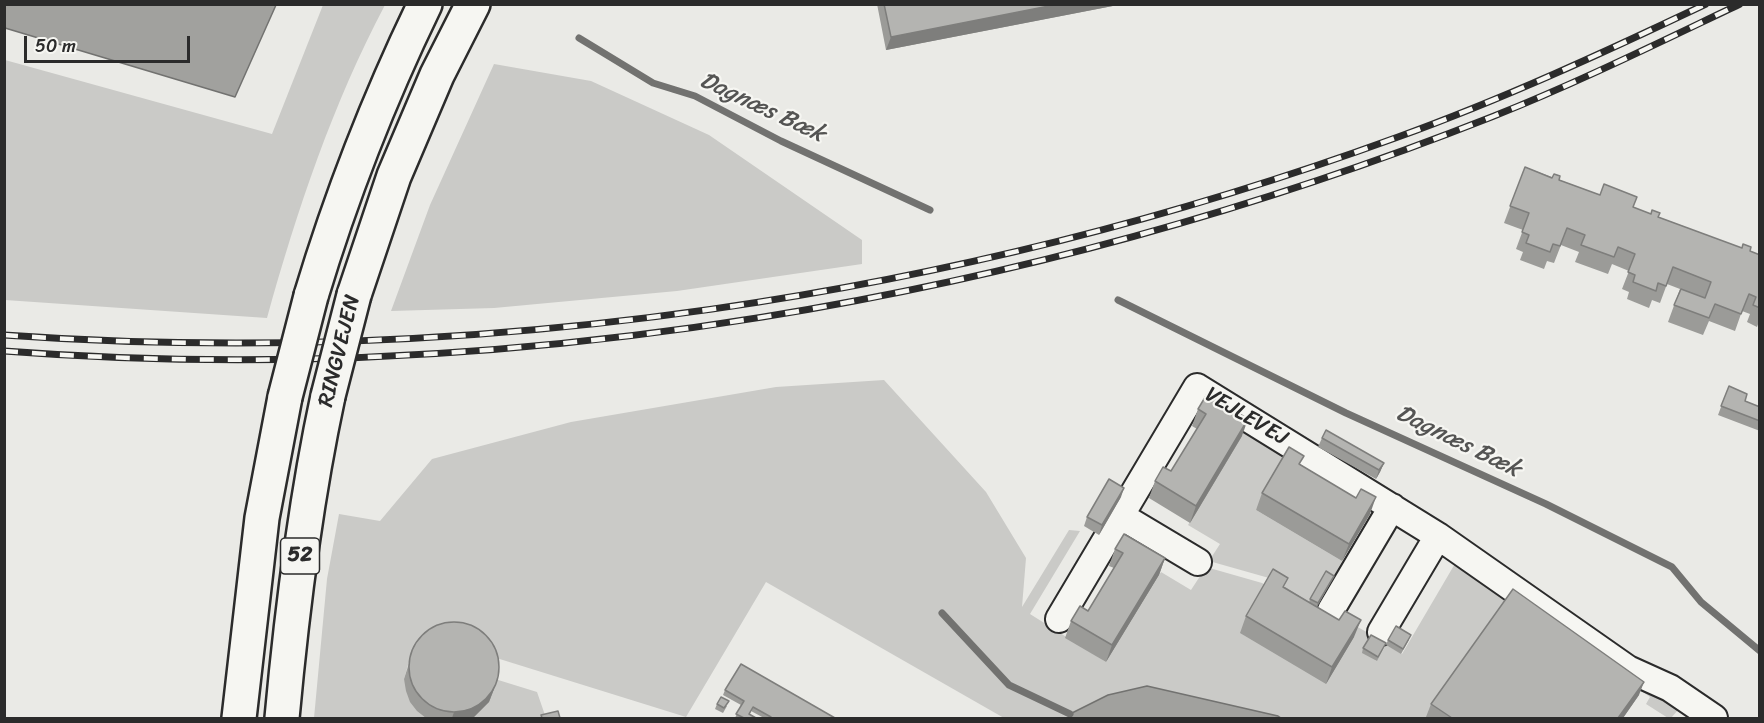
<!DOCTYPE html>
<meta charset="utf-8">
<style>
body{margin:0}
#map{position:relative;width:1764px;height:723px;overflow:hidden;background:#eaeae6;font-family:Sriracha,sans-serif}
canvas{display:block}
.frame{position:absolute;inset:0;border:6px solid #2b2b2b;pointer-events:none}
.scale{position:absolute;left:24px;top:36px;width:166px;height:27px;box-sizing:border-box;border:3px solid #2b2b2b;border-top:0;padding-left:8px;font-size:18px;line-height:21px;white-space:nowrap;color:#2b2b2b;-webkit-text-stroke:4px #f6f6f2;paint-order:stroke}
</style>
<div id="map">
<canvas width="1764" height="723"></canvas>
<div class="frame"></div>
<div class="scale">50 m</div>
</div>
<script>
const context = document.querySelector('canvas').getContext('2d');
context.lineJoin = 'round';
function paint(path, color) {
  context.fillStyle = color;
  context.fill(path, 'evenodd');
}
function strokePath(path, color, width, dash) {
  context.strokeStyle = color;
  context.lineWidth = width;
  context.lineCap = dash ? 'butt' : 'round';
  context.setLineDash(dash || []);
  context.stroke(path);
}
function label(font, color, halo, rows, align = 'center') {
  context.font = font + ' Sriracha,sans-serif';
  context.lineWidth = 4.5;
  context.setLineDash([]);
  context.textBaseline = 'middle';
  context.strokeStyle = halo;
  context.fillStyle = color;
  for (const [text, x, y, turn = 0] of rows) {
    context.save();
    context.translate(x, y);
    context.rotate((+turn || 0) * Math.PI / 180);
    context.textAlign = isNaN(turn) ? turn : align;
    if (halo) context.strokeText(text, 0, 0);
    context.fillText(text, 0, 0);
    context.restore();
  }
}
const green = new Path2D(`
 M323,5H385C333,103 297,210 267,318L5,300V60L272,134Z
 M494,64L591,81L709,135L862,240V264L677,291L494,308L391,311L430,205Z
 M884,380L986,492L1026,558L1022,607L1069,530L1080,531L1030,614L1106,662L1161,572L1191,590L1206,567L1262,583L1329,622L1340,617L1370,634L1369,640L1376,661L1386,645L1402,654L1456,562L1512,598L1426,718H1281L1278,716L1071,714L1068,718H1004L766,582L686,717L490,656L410,658L404,679L426,718H314L327,579L339,514L380,521L432,459L571,422L776,387Z
 M1244,432L1287,458L1256,510L1342,561L1332,580L1325,576L1308,603L1269,578L1209,561L1220,544L1188,525Z
 M495,679L537,692L546,718H473L489,702Z
 M1630,683L1663,696L1696,718H1690L1678,710L1671,718H1668L1646,704L1650,697Z`);
const water = new Path2D(`
 M4,5L5,4L276,5L235,97L5,28Z
 M1147,686L1278,716L1281,718H1068L1070,714L1108,695Z`);
const stream = new Path2D(`
 M579,38L653,83L695,96L781,141L930,210
 M1118,300L1346,413L1546,504L1672,567L1701,602L1760,651
 M942,613L1009,685L1070,714`);
const street = new Path2D(`
 M1121,516L1198,562
 M1331,610L1392,507
 M1059,619L1197,387L1438,536L1628,669L1670,688L1714,718
 M1381,632L1438,536`);
const primary = new Path2D(`
 M354,295L394,176L437,75L473,4
 M311,296C342,193 378,101 425,4
 M239,718L262,518L285,397
 M282,718C292,609 305,503 328,396`);
const rail = new Path2D(`
 M4,335C478,368 953,299 1398,137C1503,99 1605,52 1706,4
 M4,351C507,389 1026,301 1494,116C1577,83 1658,43 1740,4`);
const primaryBridge = new Path2D(`
 M328,396L354,295
 M285,397L311,296`);
const wall = new Path2D(`
 M877,4H1123L886,50Z
 M1525,167L1760,255V319L1757,327L1747,322L1750,314L1742,311L1735,331L1709,321L1703,335L1668,322L1680,289L1667,284L1660,303L1652,300L1649,308L1627,299L1629,292L1622,289L1629,271L1612,264L1608,274L1575,262L1579,252L1561,245L1554,263L1547,261L1544,269L1520,260L1523,252L1516,249L1523,230L1504,223Z
 M1729,386L1745,401L1760,407V431L1718,415Z
 M1198,409L1242,436L1190,523L1149,498L1155,481L1171,471L1197,429L1192,426Z
 M1322,438L1384,463L1380,472L1376,479L1318,447Z
 M1301,465L1356,498L1370,514L1342,561L1256,510L1262,493Z
 M1121,497L1099,535L1084,526L1087,517Z
 M1115,549L1165,558L1159,575L1106,662L1065,638L1071,621L1088,611L1114,568L1109,566Z
 M1334,576L1317,607L1354,637L1326,684L1240,633L1246,616L1285,587L1309,602L1310,599Z
 M1388,640H1409L1401,654L1386,645Z
 M1386,643L1377,661L1362,653L1363,648Z
 M415,644L494,689L489,702L473,718H426L417,711L410,702L406,691L404,679Z
 M725,690L835,718H764L751,711L750,714L756,718H735L741,705L723,695Z
 M1639,695L1623,718H1428L1426,717L1431,704Z
 M717,704L727,706L723,713L715,709Z`);
const shadedWall = new Path2D(`
 M1059,4H1123L886,50L891,37Z
 M1248,419L1242,436L1190,523L1196,506Z
 M1384,463L1380,472L1376,479L1379,470Z
 M1124,488L1121,497L1099,535L1102,525Z
 M1376,497L1370,514L1342,561L1349,544Z
 M1165,558L1159,575L1106,662L1112,645Z
 M1334,576L1332,580L1316,608L1318,603Z
 M1361,620L1354,637L1326,684L1332,667Z
 M1644,682L1639,695L1623,718H1618Z
 M494,689L489,702L473,718H452L454,712Z`);
const building = new Path2D(`
 M884,4H1059L891,37Z
 M1525,167L1552,178L1554,174L1560,176L1559,180L1600,195L1604,184L1637,197L1633,207L1651,214L1652,210L1660,213L1658,217L1742,248L1743,244L1751,247L1750,251L1760,255V308L1753,305L1756,297L1749,294L1741,314L1715,304L1709,318L1674,305L1681,289L1705,298L1711,282L1673,267L1666,286L1658,283L1656,291L1633,282L1635,275L1628,272L1635,254L1618,247L1614,257L1581,245L1585,235L1567,228L1560,246L1553,244L1550,252L1526,243L1529,235L1522,232L1529,213L1510,206Z
 M1729,386L1747,394L1745,401L1760,407V421L1721,406Z
 M1207,394L1248,419L1196,506L1155,481L1163,467L1171,471L1206,414L1198,409Z
 M1326,430L1384,463L1379,470L1322,438Z
 M1289,447L1304,456L1299,464L1356,498L1361,489L1376,497L1349,544L1262,493Z
 M1109,479L1124,488L1102,525L1087,517Z
 M1124,534L1165,558L1112,645L1071,621L1080,606L1088,611L1123,553L1115,549Z
 M1273,569L1288,578L1283,587L1339,620L1345,611L1361,620L1332,667L1246,616Z
 M1326,571L1334,576L1318,603L1310,599Z
 M1513,589L1644,682L1618,718H1452L1431,704Z
 M409 667a45 45 0 1 1 90 0a45 45 0 1 1-90 0Z
 M1396,626L1411,635L1403,649L1388,640Z
 M1371,635L1386,643L1378,657L1363,648Z
 M741,664L835,718H770L771,717L753,707L749,714L756,718H744L736,714L744,701L725,690Z
 M721,697L729,701L724,708L717,704Z
 M558,711L560,718H542L541,715Z`);
const shields = [
 [300,556,39]
];
const shieldNames = [
 ["52",300,556]
];
const streetNames = [
 ["RINGVEJEN",340,351,-76],
 ["VEJLEVEJ",1246,417,31]
];
const waterNames = [
 ["Dagnæs Bæk",762,108,25],
 ["Dagnæs Bæk",1458,442,26]
];
paint(green, '#cacac7');
paint(water, '#a1a19e');
strokePath(water, '#727270', 1.5);
strokePath(stream, '#727270', 7);
strokePath(street, '#2b2b2b', 30);
strokePath(primary, '#2b2b2b', 38);
strokePath(street, '#f6f6f2', 26);
strokePath(primary, '#f6f6f2', 33);
strokePath(rail, '#2b2b2b', 7);
strokePath(rail, '#f6f6f2', 4.5, [14]);
strokePath(primaryBridge, '#2b2b2b', 38, []);
strokePath(primaryBridge, '#f6f6f2', 33);
paint(wall, '#9b9b98');
paint(shadedWall, '#7e7e7c');
paint(building, '#b4b4b1');
strokePath(building, '#7e7e7c', 1.5);
for (const [x, y, w] of shields) {
  const box = new Path2D();
  box.roundRect(x - w / 2, y - 18, w, 36, 4.5);
  context.fillStyle = '#f6f6f2';
  context.fill(box);
  strokePath(box, '#2b2b2b', 1.5);
}
label('bold 21px', '#2b2b2b', null, shieldNames);
label('22px', '#2b2b2b', '#f6f6f2', streetNames);
label('italic 24px', '#545453', '#f6f6f2', waterNames);
</script>
